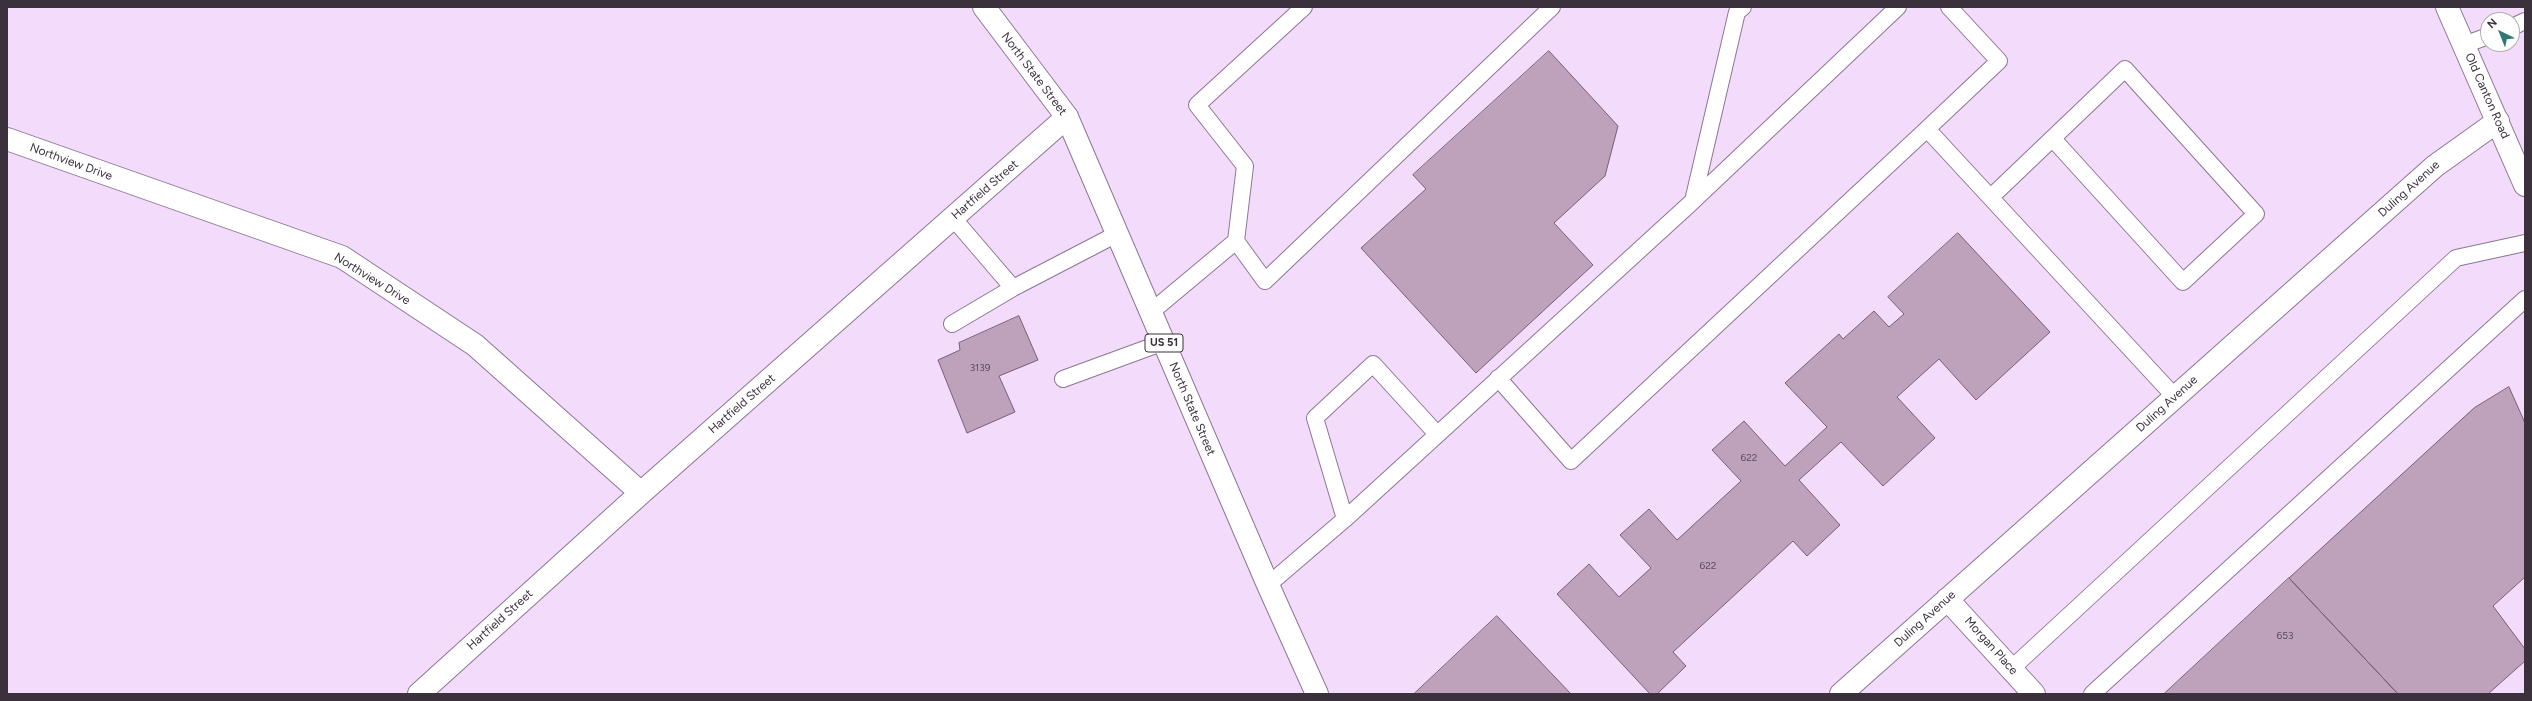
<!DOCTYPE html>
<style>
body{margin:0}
#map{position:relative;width:2532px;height:701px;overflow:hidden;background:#f2dbfb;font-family:Figtree,sans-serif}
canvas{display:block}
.frame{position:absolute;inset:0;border:8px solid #3a313d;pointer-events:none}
.north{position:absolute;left:2480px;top:12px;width:40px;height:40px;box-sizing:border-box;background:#fff;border:1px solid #b0adb1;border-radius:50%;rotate:317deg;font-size:11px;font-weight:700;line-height:16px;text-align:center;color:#3a313d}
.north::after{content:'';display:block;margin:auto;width:14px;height:18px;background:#2f7874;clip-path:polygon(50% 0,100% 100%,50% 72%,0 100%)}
</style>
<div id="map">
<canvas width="2532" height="701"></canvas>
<div class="frame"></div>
<div class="north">N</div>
</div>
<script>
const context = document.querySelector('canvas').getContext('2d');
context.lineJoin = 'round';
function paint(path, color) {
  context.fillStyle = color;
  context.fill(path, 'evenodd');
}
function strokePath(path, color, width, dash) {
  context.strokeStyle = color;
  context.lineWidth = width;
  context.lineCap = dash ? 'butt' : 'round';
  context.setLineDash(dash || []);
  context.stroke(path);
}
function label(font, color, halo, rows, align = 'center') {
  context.font = font + ' Figtree,sans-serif';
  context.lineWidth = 3;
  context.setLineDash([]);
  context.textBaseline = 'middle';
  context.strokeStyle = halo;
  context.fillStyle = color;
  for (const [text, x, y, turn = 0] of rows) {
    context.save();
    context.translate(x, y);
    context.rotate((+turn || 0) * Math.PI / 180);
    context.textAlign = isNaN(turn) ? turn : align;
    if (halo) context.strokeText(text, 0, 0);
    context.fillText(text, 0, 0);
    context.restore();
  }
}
const building = new Path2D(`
 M1549,51L1618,126L1605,176L1554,223L1593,265L1476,373L1361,248L1426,189L1413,175Z
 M1958,233L2050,332L1976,400L1939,359L1897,397L1935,438L1883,486L1841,442L1799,480L1840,525L1807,556L1793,541L1673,652L1686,666L1657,694H1650L1557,594L1589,564L1619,597L1651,568L1620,535L1649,509L1677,540L1741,481L1712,450L1744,421L1785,466L1827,427L1785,383L1839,334L1843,339L1874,311L1889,327L1904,314L1888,297Z
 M1019,316L1038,360L999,376L1015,412L967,433L938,360L960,350L959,343Z
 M2509,387L2525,423V577L2493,606L2525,649V661L2488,694H2398L2289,578L2474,408Z
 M2289,578L2398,694H2164Z
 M1497,616L1571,694H1414Z`);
const service = new Path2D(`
 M1304,7L1197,105L1245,166L1236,241L1265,281L1552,7
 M1949,7L1999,61L1927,129L2175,397
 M2512,27L2525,21
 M2464,45L2488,36
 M1991,197L2125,69L2256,214L2183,282L2053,139
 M1693,201L1898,7
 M953,218L1013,288L1117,234
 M1151,312L1236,241
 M952,324L1013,288
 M1498,378L1571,461L1927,129
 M1063,379L1164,342
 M1345,519L1315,418L1373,364L1436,433
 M1268,585L1345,519L1693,201L1737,12L1743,7
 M2011,669L2456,258L2525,243
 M2092,694L2525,299`);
const minor = new Path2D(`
 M7,139L342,257L475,345L641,493
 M1947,599L2034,694
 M419,694L641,493L1067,117
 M1841,694L2435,166L2498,121`);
const tertiary = new Path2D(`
 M2447,7L2525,185`);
const primary = new Path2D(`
 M984,7L1067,117L1268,585L1317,694`);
const numberNames = [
 ["3139",980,368],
 ["622",1749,458],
 ["622",1708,566],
 ["653",2285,636]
];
const shields = [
 [1164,343,38]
];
const shieldNames = [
 ["US 51",1164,343]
];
const streetNames = [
 ["North State Street",1034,74,53],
 ["Old Canton Road",2487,96,66],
 ["Northview Drive",71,162,20],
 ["Duling Avenue",2409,189,-42],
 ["Hartfield Street",985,190,-41],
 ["Northview Drive",372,279,32],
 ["Hartfield Street",742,404,-41],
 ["Duling Avenue",2167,404,-42],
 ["North State Street",1192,409,67],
 ["Duling Avenue",1925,619,-42],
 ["Hartfield Street",500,620,-42],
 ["Morgan Place",1991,646,48]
];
paint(building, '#bea1bb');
strokePath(building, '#795e76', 1);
strokePath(service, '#8c7794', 18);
strokePath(minor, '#8c7794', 24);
strokePath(tertiary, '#8c7794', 24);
strokePath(primary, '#8c7794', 24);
strokePath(service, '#fff', 16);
strokePath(minor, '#fff', 22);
strokePath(tertiary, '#fff', 22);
strokePath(primary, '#fff', 22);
label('10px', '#5b4d5c', null, numberNames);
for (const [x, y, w] of shields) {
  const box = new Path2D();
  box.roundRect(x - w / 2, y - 9, w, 18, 3);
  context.fillStyle = '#fff';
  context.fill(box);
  strokePath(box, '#3a313d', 1);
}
label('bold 11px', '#3a313d', null, shieldNames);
label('12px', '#3a313d', '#fff', streetNames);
</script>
